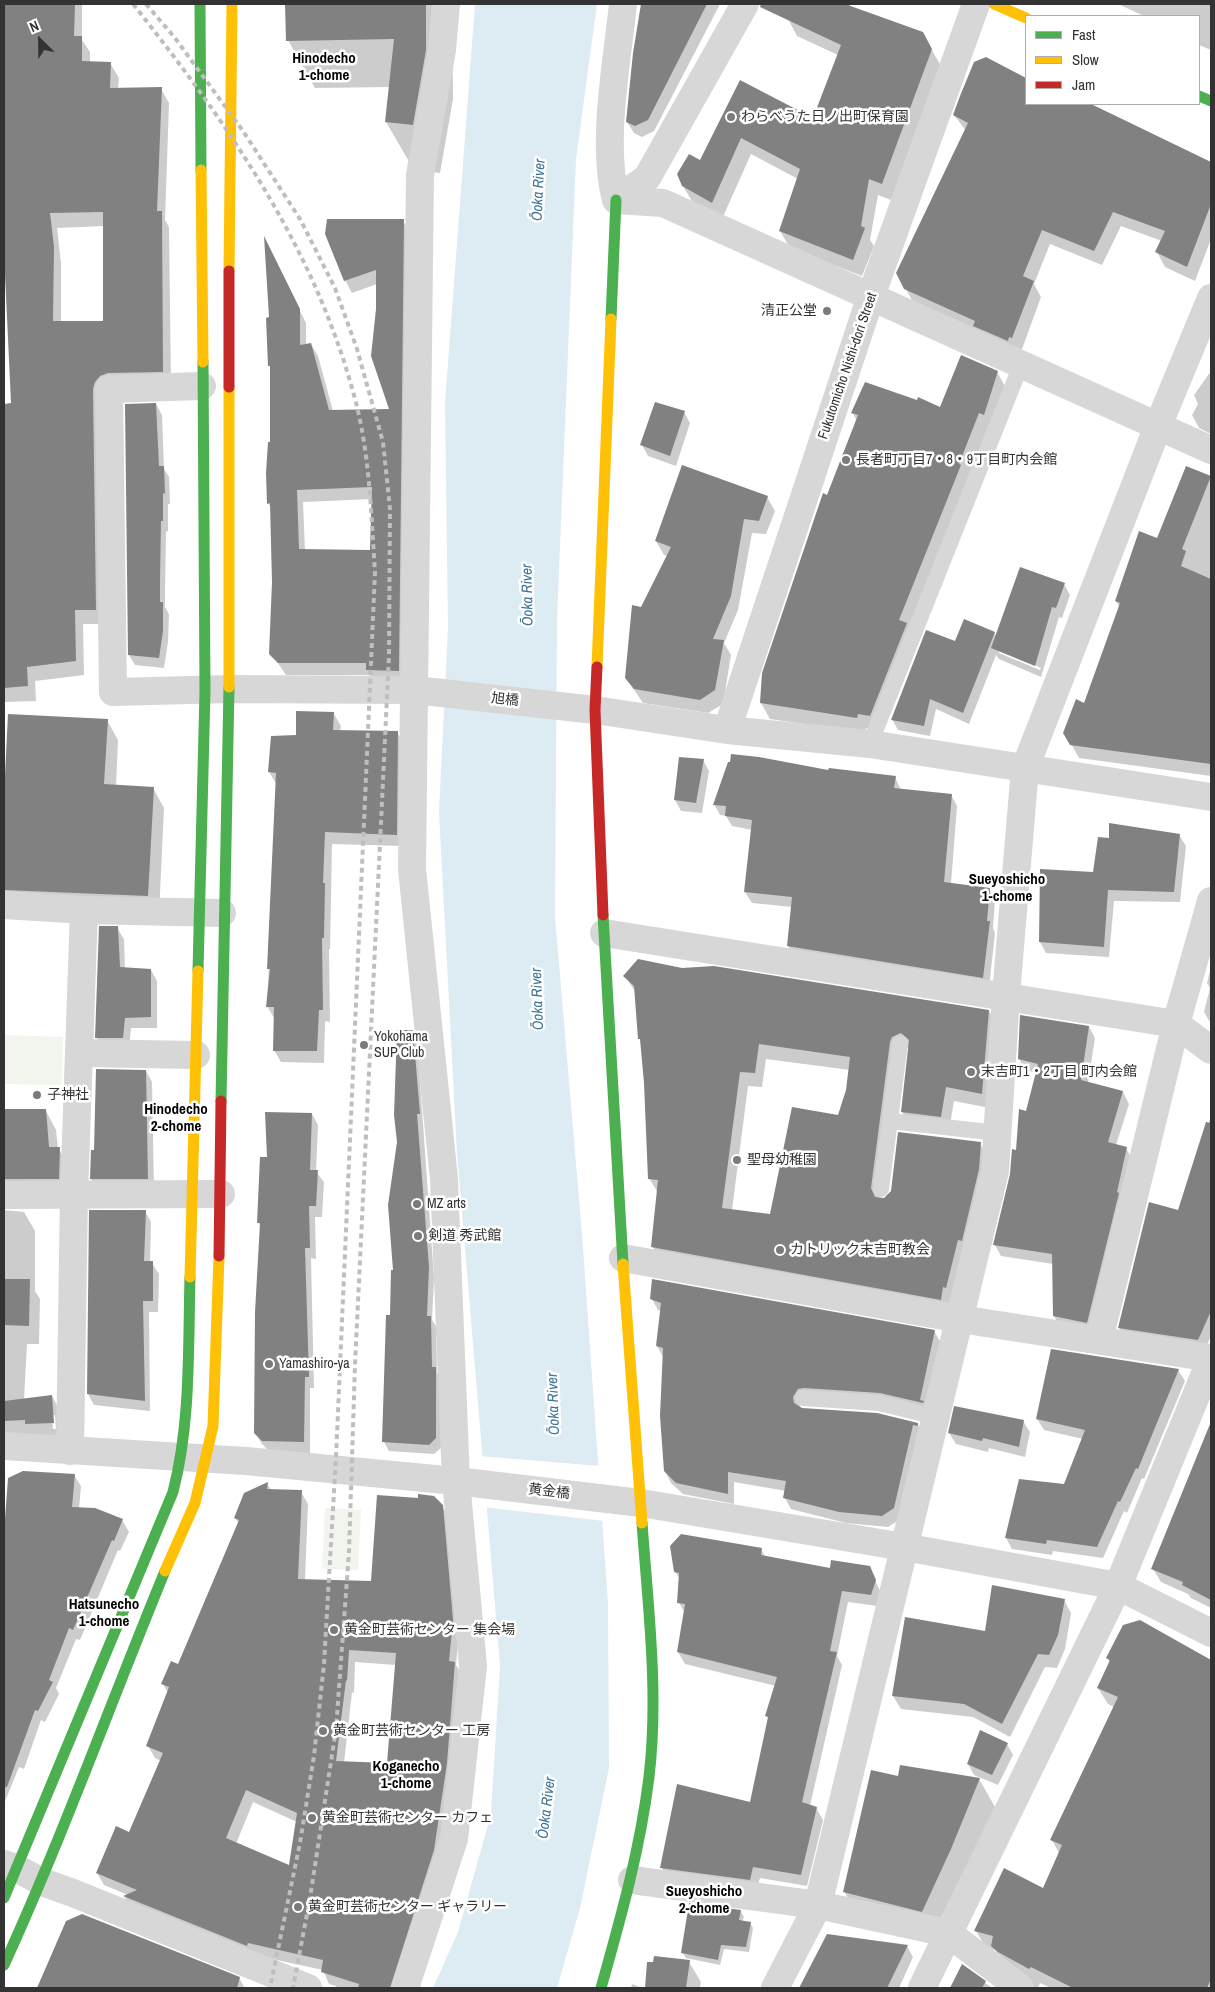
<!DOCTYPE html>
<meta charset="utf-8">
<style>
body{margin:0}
#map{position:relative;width:1215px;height:1992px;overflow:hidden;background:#fff;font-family:"Archivo Narrow",sans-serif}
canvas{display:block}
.frame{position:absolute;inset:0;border:5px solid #333;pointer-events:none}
.legend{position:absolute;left:1025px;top:15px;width:175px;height:90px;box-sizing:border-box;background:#fff;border:1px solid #adadad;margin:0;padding:6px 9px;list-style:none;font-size:15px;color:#333}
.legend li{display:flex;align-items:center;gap:10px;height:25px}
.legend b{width:25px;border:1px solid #adadad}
.north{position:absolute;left:15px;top:15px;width:50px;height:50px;-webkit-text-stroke:4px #fff;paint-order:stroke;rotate:337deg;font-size:14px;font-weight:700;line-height:20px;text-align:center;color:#333}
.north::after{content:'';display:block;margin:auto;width:18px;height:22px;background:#333;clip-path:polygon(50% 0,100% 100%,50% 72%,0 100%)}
</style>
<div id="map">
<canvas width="1215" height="1992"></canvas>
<div class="frame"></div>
<ul class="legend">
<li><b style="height:6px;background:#4caf50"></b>Fast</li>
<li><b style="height:6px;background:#ffc107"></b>Slow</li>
<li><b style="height:6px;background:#c62828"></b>Jam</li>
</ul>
<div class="north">N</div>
</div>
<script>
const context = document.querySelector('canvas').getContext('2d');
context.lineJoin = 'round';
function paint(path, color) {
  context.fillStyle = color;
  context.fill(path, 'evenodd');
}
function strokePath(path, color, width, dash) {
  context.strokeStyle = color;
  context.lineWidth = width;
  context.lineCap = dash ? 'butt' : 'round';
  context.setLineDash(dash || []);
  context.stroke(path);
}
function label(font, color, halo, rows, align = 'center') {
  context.font = font + ' "Archivo Narrow","Noto Sans JP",sans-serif';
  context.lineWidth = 5;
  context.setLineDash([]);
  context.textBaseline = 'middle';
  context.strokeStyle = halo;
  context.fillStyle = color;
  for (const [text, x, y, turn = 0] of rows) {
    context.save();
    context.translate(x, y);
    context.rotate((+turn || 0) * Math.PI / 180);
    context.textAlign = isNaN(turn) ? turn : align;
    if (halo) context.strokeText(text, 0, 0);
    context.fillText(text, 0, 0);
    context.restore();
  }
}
const green = new Path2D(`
 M4,1035L63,1037L62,1085L4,1084Z
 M325,1508L361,1510L358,1570L322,1569Z`);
const water = new Path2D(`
 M475,4H597L576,159L557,619L555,917L582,1234L608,1604L609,1768L580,1908L557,1988H433L458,1932L491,1814L500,1665L457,1153L439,812L448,628L445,403Z`);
const pier = new Path2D(`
 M480,1456L600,1466L604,1521L482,1507Z`);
const shadow = new Path2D(`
 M4,4H82V40L90,52V63H110L119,78L118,89H161L169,103L165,220L169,227L171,386L117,388L104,624H83L84,675L35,681L36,701L4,702V405H12L4,245ZM104,226V323H61V263L57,228Z
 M287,4H452L453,99L440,173L414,170L386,122L390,87L315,88L288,40Z
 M642,4H720L654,131L642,137L634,133L627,122L637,31Z
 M795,4H849L851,7L922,33L941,66L891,200L878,195L870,240L874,246L862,276L790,248L780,231L798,179L751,154L722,219L693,203L683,186L701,161L741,82L814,120L838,55L797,36L788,19Z
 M1118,4H1211V50L1199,45V16H1144Z
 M986,59L1026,80V104H1085L1124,120L1211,163V239L1195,281L1165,267L1157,252L1162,241L1121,226L1102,265L1050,244L1034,284L1041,297L1021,352L914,304L906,289L966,131L954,115Z
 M403,221L410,233L405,683L374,682L370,675H286L271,653L273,582L272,509L268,503L272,444L271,369L269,365L270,249L306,323V345L311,344L318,356L333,411L391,410L377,309V284L352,293L345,280ZM373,499L371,551L305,550L303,502Z
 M1211,371V434L1199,428L1192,415L1198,404L1194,395Z
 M997,372L1006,388L879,731L866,728L865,733L770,719L761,703L828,496L857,421L852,412L941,408Z
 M156,404L162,415L164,469L169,477L170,504H168V531L166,532L165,590V607L169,614L168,642L164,668L135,665L129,655Z
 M684,412L690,423L676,466L648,456L642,445Z
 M1187,468L1211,477V776L1079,758L1065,733L1085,705L1120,608L1116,601L1157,540Z
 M767,497L775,511L766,534L752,533L738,610L724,643L731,655L723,704L708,713L643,703L626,678L641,608L668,556L664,555L656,541Z
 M1064,584L1070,595L1062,618L1059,617L1041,677L999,659L996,655L969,724L936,709L930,736L898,730L892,719L994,633L996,636ZM999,650L1041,668L1040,670L999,653Z
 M334,714L341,726L340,731L397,732L404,744L403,846L332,844L330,949H329L330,1022L325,1021L324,1063L281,1062L274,1050V1018L267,1006L277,785L269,772L272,737H297Z
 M9,715L107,720L118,740L116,786L153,788L164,808L159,915L4,898V817Z
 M703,760L709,771L702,813L681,811L675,800Z
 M829,772L895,777L901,790L951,795L957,806L951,884L989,889L995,900L993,928L995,933L989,988L795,957L788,946L793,907L752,903L745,892L752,830L732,826L726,816L720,815L714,804Z
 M1179,835L1186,846L1180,902L1114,901L1109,957L1046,953L1040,942L1094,873L1110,839Z
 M117,928L124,939L125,969L151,970L157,981V1028H131L129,1049L103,1048L96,1037Z
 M1211,966V1024L1204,1012L1210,988L1207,983Z
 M682,969L989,1011L997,1026L990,1108L954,1101L949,1131L911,1127L902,1112L910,1047L900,1051L898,1057L879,1199L885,1200L980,1144L989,1158L949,1314L661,1262L653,1247L658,1193L649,1178L645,1083L636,993L625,976ZM766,1059L850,1070L847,1091L839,1116L771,1216L732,1210L748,1086L762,1087Z
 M1089,1027L1095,1038L1088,1083L1123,1092L1129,1104L1116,1145L1126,1148L1132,1159L1093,1333L1060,1327L1054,1316L1053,1264L1001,1256L995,1245L1037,1073L1025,1070L1019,1059Z
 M412,1031L417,1040L434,1277L432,1320L436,1326L437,1372L440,1378L441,1448L434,1454L389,1451L384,1442Z
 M146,1071L152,1082L154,1189L98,1190L91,1179L95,1151Z
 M4,1110L46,1111L56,1130L58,1148L70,1168L69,1198L4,1203Z
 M312,1114L318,1125L316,1172L324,1182L322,1217H315L316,1259L311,1258L314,1388H310V1453L270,1452L262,1444L255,1433L261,1227L258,1222L269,1158Z
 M1211,1116V1335L1205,1351L1126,1339L1119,1328L1179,1212Z
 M4,1210L24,1212L35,1231V1291L40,1299L39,1344H27L24,1400L52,1396L62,1415L64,1442L4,1440ZM52,1415H55L56,1429H53Z
 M145,1211L151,1222L150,1263H152L159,1274L158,1312H149L150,1411L94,1405L88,1394Z
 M652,1299L934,1331L941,1343L926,1408L804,1400L799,1408L917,1424L924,1435L899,1520L888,1527L846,1523L791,1509L785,1498L786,1491L734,1482V1504L683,1494L671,1483L665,1471L663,1357L657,1346L661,1311L658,1310Z
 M1178,1370L1185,1381L1144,1479L1142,1478L1127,1513L1124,1511L1103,1558L1053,1551L1052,1555L1012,1549L1006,1538L1065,1485L1083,1439L1044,1430L1037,1419Z
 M1023,1421L1030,1432L1025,1457L989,1448L988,1452L956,1444L949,1433Z
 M1211,1433V1608L1191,1598L1188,1594L1161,1582L1153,1569L1195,1464Z
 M74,1475L81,1486L79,1509L122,1520L129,1532L120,1551L118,1550L80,1640L76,1639L56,1688L59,1694L45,1722L41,1720L24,1769L19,1767L4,1804V1527Z
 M267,1483L271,1490L301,1492L308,1504L305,1580L372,1583L442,1506L449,1519L459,1633L456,1665L462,1675L448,1825L400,1988H335L336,1986L329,1984L323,1970L254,1955L131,1909L125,1897L128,1895L104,1885L97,1873L130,1834L161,1761L155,1758L148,1746L168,1693L163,1684L179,1665L239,1524L235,1518ZM355,1662L396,1665L388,1765L344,1763L352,1692L354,1693ZM253,1802L297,1822L290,1867L236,1844Z
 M761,1549L766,1558L831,1569L869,1567L881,1593L877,1606L848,1602L837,1656L842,1665L810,1806L816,1808L823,1820L807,1886L760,1878L756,1891L668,1879L662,1868L751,1803L769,1720L767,1716L776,1686L685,1664L678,1652L685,1613L679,1603L680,1579L675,1572Z
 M1064,1600L1071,1613L1065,1649L1057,1668L1045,1667L1010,1737L973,1717L901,1709L893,1696Z
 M1140,1622L1211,1660V1988H1051L1040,1983L1038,1988H1035L1002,1963L995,1950L986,1948L976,1931L1043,1889L1059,1853L1052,1840L1114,1707L1108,1704L1098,1688L1110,1663L1107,1658Z
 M1007,1744L1013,1755L998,1785L974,1775L968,1764Z
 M899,1778L979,1779L995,1807L938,1938L860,1919L844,1891Z
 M741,1912L744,1917L742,1922L750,1923L753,1928L749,1952L724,1949L720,1965L686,1958L683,1953Z
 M67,1922L239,1978L245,1988H37Z
 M828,1935L907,1946L913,1957L899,1988H800Z
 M689,1962L701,1982L700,1988H646L649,1963Z
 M963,1966L992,1988H951Z
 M632,1984L642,1988H631Z`);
const building = new Path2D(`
 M4,4H75L74,36H82V61L111,62L110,88L162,87L157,211H162L163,372L108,373L100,376L95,382L93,389L96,610H75L76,661L27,667L28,686L4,688V404L11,403L4,253ZM103,212V321H53L54,247L50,213Z
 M285,4H426V50L413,125L385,122L394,39L286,41Z
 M641,4H707L648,120L635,126L626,122L633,53Z
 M761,4H845L923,32L932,49L882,184L869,179L861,226L865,228L853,260L779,231L800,169L741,138L712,203L682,186L677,174L689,154L700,160L740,80L813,118L841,45L760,7Z
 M986,57L1026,78V104H1091L1211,162V204L1187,267L1155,252L1165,231L1113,212L1094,251L1042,230L1023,276L1034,281L1012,338L1009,337L1008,341L973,326L975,321L904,289L896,273L968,123L953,115L960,96L974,62Z
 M327,219H404L399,671L366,670V663H278L269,654L272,582L270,503L267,504L266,473L268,442H270V366H268L266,318L269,317L264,236L300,309V345L311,343L329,410L389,409L371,356L376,309V270L344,281L325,234ZM372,487L370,550L299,549L297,490Z
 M961,355L998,371L984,415L979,413L959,464L961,465L899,620L907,623L870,716L858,714L857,718L760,703L762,673L823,493L827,495L858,415L851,413L865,382L917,400L918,397L940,407Z
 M655,402L685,411L670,456L640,445Z
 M156,403L159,466H164L165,494L163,493V521H161L160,579V602H163V631L159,658L128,655L125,404Z
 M682,465L768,496L759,521L744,519L731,596L713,639L724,640L715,690L700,700L634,689L625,678L632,605L641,607L671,547L655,541Z
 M1186,466L1211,476L1182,549L1186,551L1181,566L1211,579V764L1070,745L1063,733L1076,699L1084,703L1120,603L1115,601L1139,531L1157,538Z
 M1020,567L1065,583L1056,608L1052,607L1035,666L991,648Z
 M964,619L995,632L963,713L930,699L924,726L891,720L926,630L955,641Z
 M296,711L334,712L333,730L398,731L397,835L325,832L323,883H325L324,938H322L323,1010H319L317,1051H273L274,1007H266L270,969H267L276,773L268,772L271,736L296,735Z
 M8,714L108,719L104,784L154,787L148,896L4,890V795Z
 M731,754L759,757L828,770L829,768L896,776L894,788L952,794L944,882L990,888L987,921H990L983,978L787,946L792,897L744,892L752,820L725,816L726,806L713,805L728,762H730Z
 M679,757L704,759L696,803L674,800Z
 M1109,823L1180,834L1174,892L1108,890L1104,947L1039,942L1040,869L1093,872L1098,837L1109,838Z
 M99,926H118L120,967L151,969V1017L125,1018L123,1038H95Z
 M638,959L682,968L714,966L989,1010L982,1094L946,1087L941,1117L901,1112L909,1040L901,1033L892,1037L890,1042L871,1188L875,1197L884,1198L891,1191L898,1132L981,1142L979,1169L962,1241L958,1240L946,1288L943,1287L941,1300L651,1247L658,1180L648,1179L644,1083L640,1039H638L634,986L623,976ZM759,1044L850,1057L846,1090L838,1115L792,1107L770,1214L722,1208L740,1072L755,1073Z
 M1020,1015L1089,1026L1081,1080L1123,1091L1108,1142L1127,1147L1117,1192L1119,1193L1087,1323L1053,1316L1052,1254L993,1245L1010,1174L1012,1149L1016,1150L1019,1109L1026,1111L1038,1064L1018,1059Z
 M397,1030H413L420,1114H417L429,1267L427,1316H431L432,1367H436V1438L429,1445L382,1442L386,1315H390L391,1270H393L388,1205L397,1142L394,1115Z
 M96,1069L146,1070L148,1179H90L91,1150H94Z
 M4,1109H46L49,1147H60L59,1179H4Z
 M265,1112L312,1113L310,1170H318L316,1206H309L310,1248H305L309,1377H305L304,1442L262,1441L254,1433L255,1312L260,1223H257L260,1157H267Z
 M1206,1122L1211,1123V1311L1198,1340L1118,1328L1149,1202L1178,1210Z
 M89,1210H146L144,1261H153V1301H143L145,1401L87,1394Z
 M4,1279H30L29,1326L4,1325Z
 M652,1279L935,1330L920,1400L924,1401L923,1403L880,1393L804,1388L798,1389L793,1397L794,1403L802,1408L877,1413L918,1423V1426L913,1425L894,1508L882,1516L839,1512L783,1498L786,1481L728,1472V1494L676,1483L664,1471L660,1416L663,1348L656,1346L661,1303L650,1299Z
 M1051,1349L1179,1369L1138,1469L1136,1468L1120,1502L1118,1501L1097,1547L1047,1540L1046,1544L1005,1538L1019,1479L1064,1484L1085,1430L1036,1419Z
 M52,1395L54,1423L25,1424V1420L4,1421V1401Z
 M954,1406L1024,1420L1019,1447L983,1438L982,1441L948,1433Z
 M1210,1424H1211V1600L1182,1585L1183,1582L1151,1569Z
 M23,1471L75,1474L72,1507L95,1508L123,1519L114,1541L112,1540L73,1630L69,1628L49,1680L53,1682L38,1711L35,1710L7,1787H4V1532L8,1478Z
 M268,1482L267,1489L302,1490L298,1579L371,1581L377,1495L418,1498V1494L434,1496L443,1505L453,1620L449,1661L455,1662L447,1763L434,1850L390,1988H358L359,1984L321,1972L323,1960L248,1943L247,1946L123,1896L137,1890L96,1873L116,1826L129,1832L163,1753L146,1746L169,1687L161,1684L171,1661L178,1664L239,1520L234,1518L244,1493ZM349,1650L396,1653L387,1763L336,1761L346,1680L347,1681ZM246,1790L297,1813L289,1865L226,1838Z
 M681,1534L762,1548L761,1555L830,1568L831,1560L870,1566L876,1580L871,1595L842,1591L830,1651L837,1652L802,1802L817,1807L801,1875L753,1867L750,1880L660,1868L677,1784L750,1802L768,1717L765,1716L777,1677L677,1652L685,1604L677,1603L679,1573L674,1572L670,1546Z
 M992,1585L1065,1599L1058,1635L1049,1655L1038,1654L1002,1724L964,1704L892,1696L905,1617L985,1631Z
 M1140,1620L1211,1660V1979L1207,1988H1073L1031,1967L1029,1969L998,1952L991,1946L993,1936L974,1931L1004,1868L1043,1888L1062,1845L1050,1840L1118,1697L1097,1688L1110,1660L1106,1658L1123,1625Z
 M980,1730L1008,1743L992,1775L967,1764Z
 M900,1765L980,1778L951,1849L922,1912L843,1892L871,1770L898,1776Z
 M689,1903L741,1910L739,1920L751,1922L746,1947L721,1945L718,1960L681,1953Z
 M82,1914L240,1977L237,1988H37L66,1921Z
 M827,1934L908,1945L887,1988H799Z
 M654,1956L690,1960L686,1988H645L647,1962H653Z
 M962,1964L986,1981L982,1988H950Z`);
const lane = new Path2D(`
 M870,744L1021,365
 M890,1121L998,1133
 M881,1189L900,1043
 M803,1398L879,1403L936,1417`);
const street = new Path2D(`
 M616,200L663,203L1211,450
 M616,200L647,178L745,4
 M616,200C601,143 617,63 623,4
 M202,386L109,389L113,692L229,689L415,690L595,710L727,730L870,744L1211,797
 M727,730L871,296L976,4
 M4,905L84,910L222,913
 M604,933L1176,1024L1211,1050
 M79,1053L196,1055
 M4,1195L221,1194
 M623,1258L960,1319L1211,1358
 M1099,1340L1176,1024L1211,901
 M4,1446L246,1461L456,1481L641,1503L904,1547L1118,1586L1211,1633
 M70,1451L74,1195L84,910
 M4,1864L16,1868L42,1882L73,1893L308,1988
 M632,1880L818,1905L948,1933L1020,1988
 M405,1988L454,1839L473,1666L456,1481L444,1179L412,869L420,175L442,50L446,4
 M775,1988L818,1905L995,1171L1006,995L1025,768L1158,426L1211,298
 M922,1988L1118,1586L1211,1359`);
const fast = new Path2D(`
 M200,4L201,170
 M1199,96L1211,101
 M611,319L616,200
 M603,915L623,1264
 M198,971L205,691L203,362
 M221,1101L229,687
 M4,1898L173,1492C191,1422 188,1349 190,1277
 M4,1965C63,1836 111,1702 165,1571
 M601,1988C621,1917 640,1850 649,1777C659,1693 648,1607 642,1523`);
const slow = new Path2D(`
 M994,4L1026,18
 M201,170L203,362
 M229,271L232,4
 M229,387V687
 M597,667L611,319
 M623,1264L642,1523
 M190,1277L198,971
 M165,1571L195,1503L213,1426L219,1256`);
const jam = new Path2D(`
 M229,271V387
 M597,667L595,710L603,915
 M219,1256L221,1101`);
const rail = new Path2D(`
 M133,4C229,125 315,248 355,399C370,455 371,514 375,572L336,1457L324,1664L314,1756L300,1843L270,1988
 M146,4L175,38L243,131L300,219L335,288L357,349L383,442L390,509L389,655L355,1365L349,1552L336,1729L310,1898L293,1988`);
const markers = [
 [731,117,5,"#7a7a7a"],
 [827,311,5,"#7a7a7a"],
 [846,460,5,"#7a7a7a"],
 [364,1045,5,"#7a7a7a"],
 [971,1072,5,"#7a7a7a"],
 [37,1095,5,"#7a7a7a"],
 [737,1160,5,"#7a7a7a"],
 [417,1204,5,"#7a7a7a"],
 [418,1236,5,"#7a7a7a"],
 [780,1250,5,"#7a7a7a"],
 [269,1364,5,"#7a7a7a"],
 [334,1630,5,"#7a7a7a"],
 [323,1731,5,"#7a7a7a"],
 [312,1818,5,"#7a7a7a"],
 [298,1907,5,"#7a7a7a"]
];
const poiNames = [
 ["わらべうた日ノ出町保育園",741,117],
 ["清正公堂",817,311,"right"],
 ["長者町丁目7・8・9丁目町内会館",856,460],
 ["Yokohama",374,1037],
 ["SUP Club",374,1053],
 ["末吉町1・2丁目 町内会館",981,1072],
 ["子神社",47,1095],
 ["聖母幼稚園",747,1160],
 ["MZ arts",427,1204],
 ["剣道 秀武館",428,1236],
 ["カトリック末吉町教会",790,1250],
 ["Yamashiro-ya",279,1364],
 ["黄金町芸術センター 集会場",344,1630],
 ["黄金町芸術センター 工房",333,1731],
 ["黄金町芸術センター カフェ",322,1818],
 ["黄金町芸術センター ギャラリー",308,1907]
];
const streetNames = [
 ["Fukutomicho Nishi-dori Street",848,366,-71],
 ["旭橋",505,700,6],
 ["黄金橋",549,1492,7]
];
const neighbourhoodNames = [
 ["Hinodecho",324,59],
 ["1-chome",324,76],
 ["Sueyoshicho",1007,880],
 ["1-chome",1007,897],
 ["Hinodecho",176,1110],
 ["2-chome",176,1127],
 ["Hatsunecho",104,1605],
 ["1-chome",104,1622],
 ["Koganecho",406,1767],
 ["1-chome",406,1784],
 ["Sueyoshicho",704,1892],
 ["2-chome",704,1909]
];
const waterNames = [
 ["Ōoka River",539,190,-87],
 ["Ōoka River",528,595,-91],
 ["Ōoka River",538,999,-92],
 ["Ōoka River",554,1404,-92],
 ["Ōoka River",547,1808,-83]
];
paint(green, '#f1f5ed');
paint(water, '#ddebf3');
paint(pier, '#fff');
paint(shadow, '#0003');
paint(building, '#818181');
strokePath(lane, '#d7d7d7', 16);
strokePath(street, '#d7d7d7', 28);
strokePath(fast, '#4caf50', 11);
strokePath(slow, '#ffc107', 11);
strokePath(jam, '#c62828', 11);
strokePath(rail, '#bebebe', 4, [5, 4]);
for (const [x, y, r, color] of markers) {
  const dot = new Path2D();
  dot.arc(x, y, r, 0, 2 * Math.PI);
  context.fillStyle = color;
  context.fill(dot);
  strokePath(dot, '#fff', 2);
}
label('14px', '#333', '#fff', poiNames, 'left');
label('14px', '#333', '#fff', streetNames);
label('bold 15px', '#000', '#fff', neighbourhoodNames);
label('italic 15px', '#3f7597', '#fff', waterNames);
</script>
